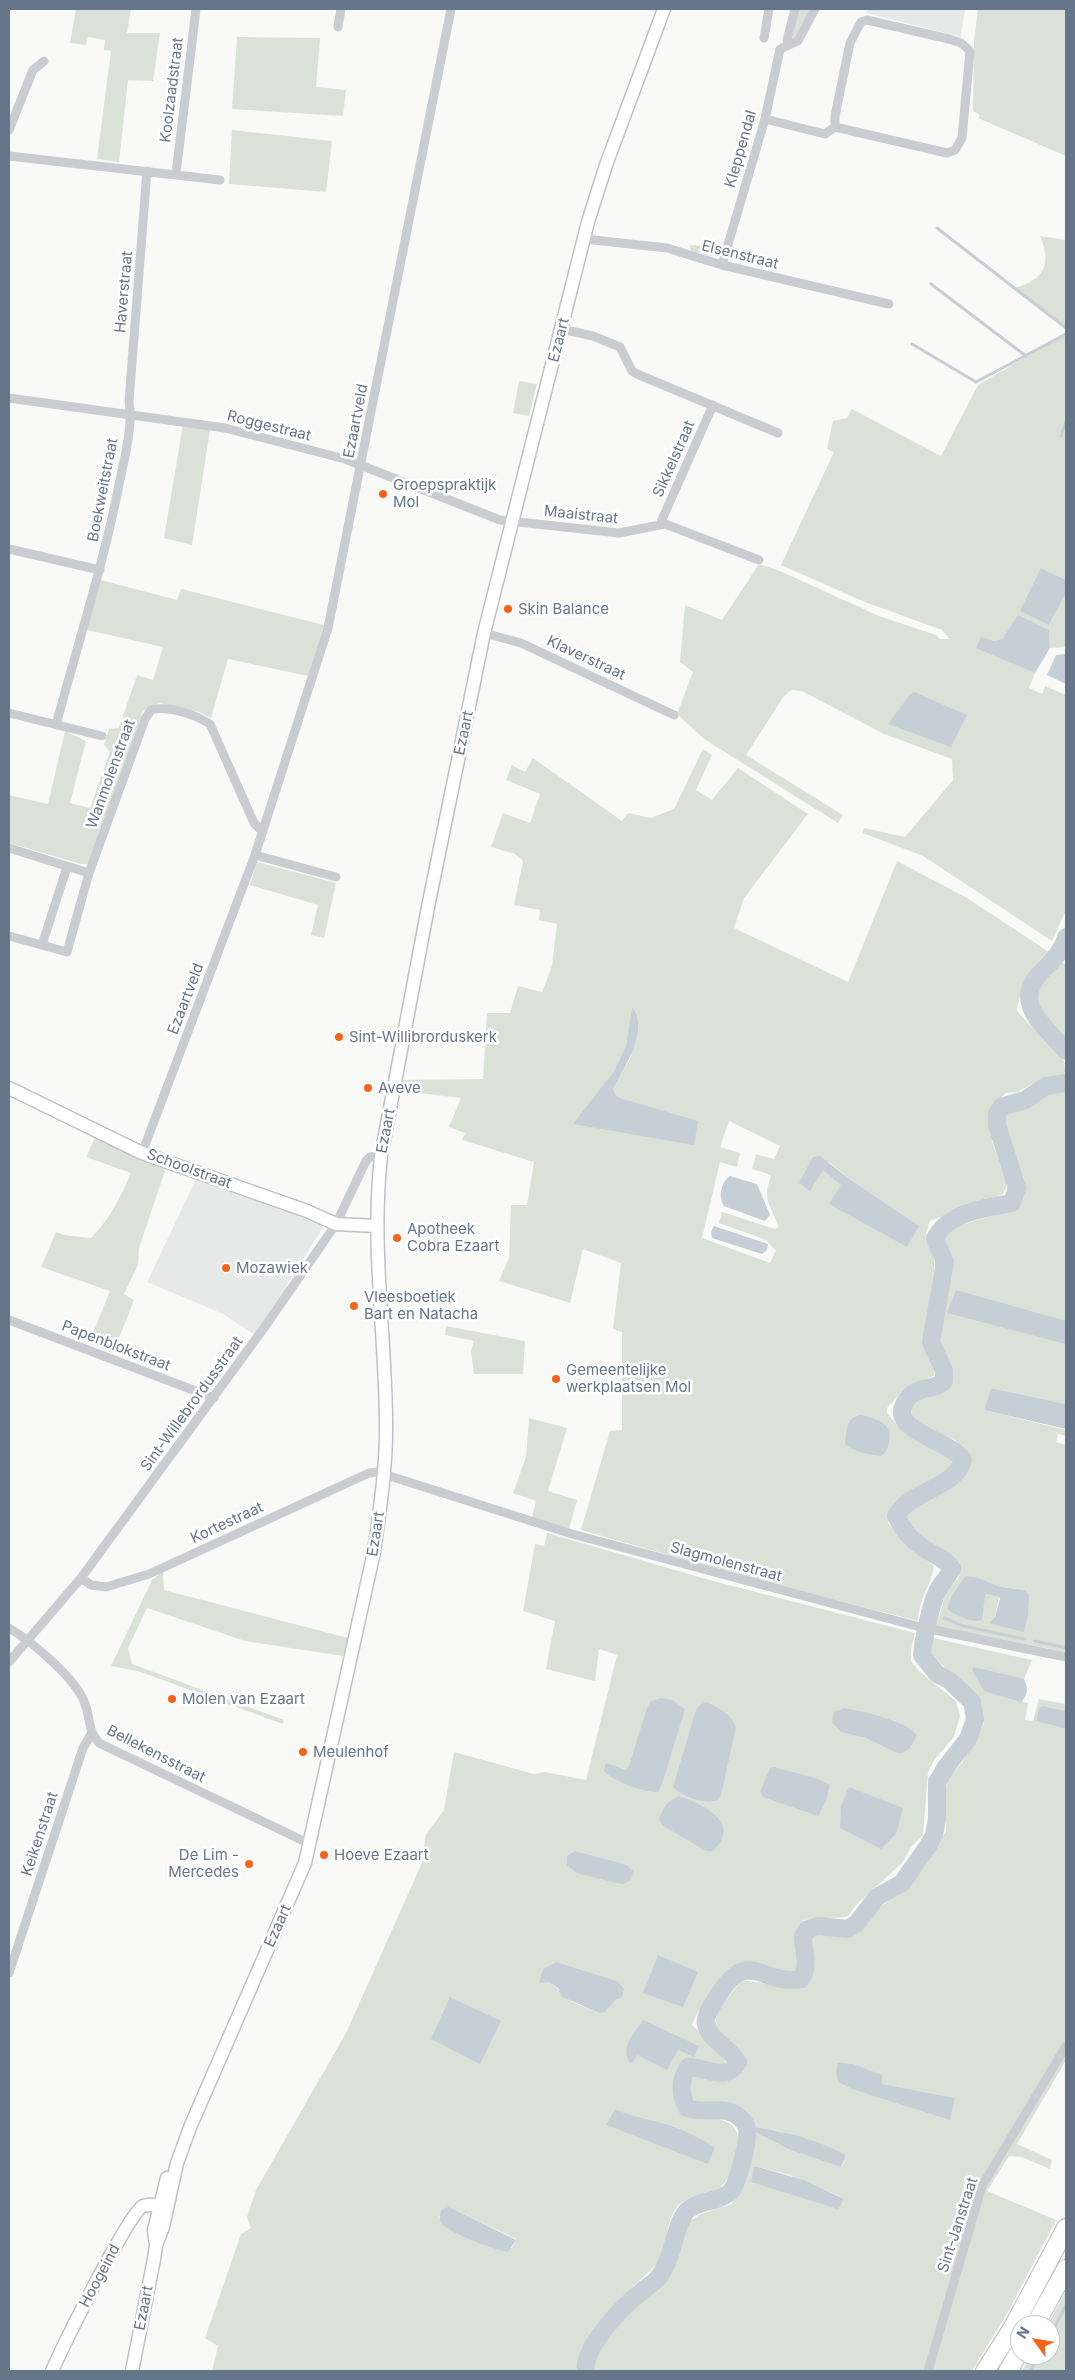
<!DOCTYPE html>
<style>
body{margin:0}
#map{position:relative;width:1075px;height:2380px;overflow:hidden;background:#f9f9f7;font-family:Inter,sans-serif}
canvas{display:block}
.frame{position:absolute;inset:0;border:10px solid #65768b;pointer-events:none}
.north{position:absolute;left:1010px;top:2315px;width:50px;height:50px;box-sizing:border-box;background:#fff;border:1px solid #c1c8d1;border-radius:50%;rotate:302deg;font-size:14px;font-weight:700;line-height:20px;text-align:center;color:#65768b}
.north::after{content:'';display:block;margin:auto;width:18px;height:22px;background:#f6641a;clip-path:polygon(50% 0,100% 100%,50% 72%,0 100%)}
</style>
<div id="map">
<canvas width="1075" height="2380"></canvas>
<div class="frame"></div>
<div class="north">N</div>
</div>
<script>
const context = document.querySelector('canvas').getContext('2d');
context.lineJoin = 'round';
function paint(path, color) {
  context.fillStyle = color;
  context.fill(path, 'evenodd');
}
function strokePath(path, color, width, dash) {
  context.strokeStyle = color;
  context.lineWidth = width;
  context.lineCap = dash ? 'butt' : 'round';
  context.setLineDash(dash || []);
  context.stroke(path);
}
function label(font, color, halo, rows, align = 'center') {
  context.font = font + ' Inter,sans-serif';
  context.lineWidth = 5;
  context.setLineDash([]);
  context.textBaseline = 'middle';
  context.strokeStyle = halo;
  context.fillStyle = color;
  for (const [text, x, y, turn = 0] of rows) {
    context.save();
    context.translate(x, y);
    context.rotate((+turn || 0) * Math.PI / 180);
    context.textAlign = isNaN(turn) ? turn : align;
    if (halo) context.strokeText(text, 0, 0);
    context.fillText(text, 0, 0);
    context.restore();
  }
}
const built = new Path2D(`
 M868,9H965L961,37L866,13Z
 M197,1177L324,1223V1226L286,1286L288,1288L255,1335L223,1314L147,1282Z`);
const green = new Path2D(`
 M76,9H131L127,33H160L153,81L128,80L119,162L97,159L111,51L104,50L105,40L88,37L86,45L70,43Z
 M797,9H812L797,37L792,40Z
 M978,9H1066V156L978,118L980,115L973,111L974,41Z
 M237,37L320,38L316,87L346,90L343,116L232,109Z
 M232,130L332,141L326,192L229,184Z
 M1040,236L1066,240V328L1014,288C1044,280 1052,265 1040,236Z
 M690,245L722,247L719,255L712,256L691,251Z
 M1066,334V580L1041,568L1049,625L1066,593V647L1050,648L1049,630L1018,616L1002,639L976,647L1035,673L1029,688L1042,694L1045,686L1066,695V910L1052,941L923,856L863,833L864,828L905,837L953,780L952,759L884,734L802,691L791,690L784,696L746,755L843,815L838,823L704,739L677,714L693,672L680,662L685,605L722,620L759,564L780,571L879,616L936,635L940,639H950L942,630L865,602L781,565L834,452L827,449L833,421L847,418L852,409L941,456L978,385Z
 M519,381L537,384L529,416L513,413Z
 M183,425L210,430L192,545L164,538Z
 M101,580L177,600L181,589L324,625L308,676L228,659L211,718L199,712L159,703L143,711L88,864H81L9,843V795L48,804L65,731L86,741L70,803L90,808L110,752L104,745L109,729L119,728L137,675L153,680L163,647L87,630Z
 M703,749L712,755L696,790L712,800L738,768L808,814L744,898L734,928L848,982L897,861L967,898L1049,952C1029,967 1021,986 1017,1011L1064,1061L1066,1077L1061,1079L1046,1077L1017,1092L1006,1093L991,1107L992,1141L1007,1184L1003,1194L930,1221L926,1233L934,1255V1272L924,1337L926,1349L935,1375L902,1392L887,1408V1413L896,1424L907,1433L950,1456L954,1469C938,1482 911,1489 898,1501C892,1506 890,1515 888,1523L910,1549L934,1566C931,1585 918,1601 918,1621L749,1578L581,1530L610,1431L622,1430V1332L613,1329L621,1263L583,1249L570,1303L499,1281L509,1258L511,1205H527L534,1162L462,1140L465,1133L449,1127L461,1098L401,1091L402,1080L483,1079L487,1013H510L518,986L542,992L552,966L557,924L539,920L540,910L514,905L523,861L515,854L491,847L503,813L530,823L540,794L506,780L512,765L525,772L533,758L622,821L628,813L651,818L674,809ZM632,1008L631,1057L613,1089L617,1097L697,1121L574,1124L614,1071L626,1046ZM729,1121L780,1146L774,1159L756,1154L752,1169L771,1175L767,1190L768,1202L779,1227L775,1229L722,1212L719,1223L766,1240L776,1251L770,1263L702,1238L720,1162L737,1167L740,1153L720,1147ZM829,1162L848,1178L918,1226L907,1246L830,1204L842,1185L823,1169Z
 M257,862L336,883L324,938L311,935L318,905L250,885Z
 M1063,963L1066,964V1044L1033,1008C1028,987 1044,968 1063,963Z
 M1066,1089V1404L991,1388L984,1410L1066,1430V1436L1058,1434L1056,1442L1066,1445V1652L936,1626L946,1593L959,1577L960,1563C945,1546 910,1542 906,1515L917,1505L963,1478L968,1465L965,1451L955,1440L930,1431L912,1417L911,1406L917,1396L940,1394L952,1383L939,1342V1329L953,1265L942,1245L943,1238L961,1225L1020,1207C1031,1178 1005,1147 1002,1119L1006,1112L1030,1106L1048,1094ZM965,1576L976,1577L1001,1587L1025,1590L1020,1630L990,1622L995,1617L999,1597L987,1594L985,1596L981,1616L952,1595Z
 M95,1138L166,1168L139,1248L138,1265L124,1294L134,1300L113,1353L89,1343L110,1291L41,1267L56,1232L64,1235L91,1238C110,1219 120,1198 131,1173L86,1157Z
 M446,1326L525,1341L523,1374H474L471,1351L474,1341L445,1335Z
 M529,1418L567,1428L548,1491L577,1500L569,1529L532,1518L536,1501L513,1493L526,1457Z
 M547,1533L713,1581L915,1633L911,1650V1661L920,1672L956,1701L960,1716L954,1737L935,1759L928,1772L923,1835L912,1846L902,1863L856,1905L847,1917L803,1920C795,1937 802,1957 797,1975L793,1977C748,1961 738,1953 710,1995C703,2005 696,2013 692,2025C704,2036 724,2049 726,2066C710,2072 695,2057 678,2066C668,2085 673,2098 684,2116C698,2118 716,2116 729,2123C749,2135 734,2179 718,2189C705,2197 686,2195 677,2207C665,2222 669,2241 661,2257C656,2267 645,2275 638,2282C614,2306 578,2335 577,2371H212L218,2346L205,2338L241,2234L251,2228L247,2217L256,2190L346,2033L421,1865L426,1834L444,1810L454,1752L534,1774L545,1772L586,1780L617,1655L599,1649L595,1681L546,1669L555,1621L523,1611L535,1544L544,1546ZM557,1962L617,1981L616,1999L599,2013L574,2003L549,1982ZM615,2109L630,2117L673,2126L715,2147L708,2163L606,2125ZM449,2207L516,2239L512,2248L448,2229L441,2223L439,2216Z
 M163,1571L164,1590L348,1638L343,1656L245,1641L147,1608L128,1648L132,1664L284,1720L283,1724L138,1671L111,1666L152,1580Z
 M929,1637L1032,1660L1024,1679C1028,1689 1029,1693 1022,1701L1028,1703L1025,1720L1033,1721L1039,1699L1066,1704V1711L1043,1706L1036,1721L1066,1729V2060L1017,2144L1052,2160L1050,2169L1022,2157L1009,2156L987,2191L1056,2220L1009,2310L972,2371H595C589,2342 634,2309 652,2293C661,2286 668,2275 674,2266C682,2252 681,2236 688,2222L701,2214L732,2204L742,2183L755,2132L790,2150L842,2167L846,2155L779,2131L756,2127C735,2091 717,2114 689,2100C684,2060 695,2079 719,2080C727,2081 735,2075 741,2071L744,2063V2055L722,2036L714,2026L718,2010L742,1980L792,1988L809,1983C812,1968 814,1955 809,1941L812,1935L853,1934L859,1931L874,1912L908,1886L930,1857L946,1831L945,1798L947,1779L962,1763L984,1723C981,1713 979,1703 973,1694C958,1675 936,1666 926,1642ZM839,2082L882,2084L954,2098ZM754,2166L790,2175L842,2197L751,2183Z
 M1066,2291V2371H1022L1031,2355H1050V2325H1047Z`);
const water = new Path2D(`
 M1041,568L1066,580V593L1049,625L1020,611Z
 M1018,615L1049,630L1050,648L1035,673L976,648L981,637L994,641L1002,639Z
 M1066,654V684L1047,675L1056,655Z
 M914,692L967,715L951,747L888,724L909,696Z
 M632,1007C650,1028 624,1069 613,1089L617,1097L698,1121L694,1145L573,1124L614,1071L626,1046Z
 M820,1156L848,1178L919,1226L907,1247L829,1204L841,1185L823,1170L810,1191L799,1183L813,1157Z
 M730,1176L757,1184L770,1215L765,1221L724,1206C718,1197 721,1182 730,1176Z
 M714,1226L768,1244L767,1250L762,1254L712,1238L711,1232Z
 M956,1290L1066,1321V1344L947,1313Z
 M991,1388L1066,1404V1429L984,1410Z
 M861,1415C876,1419 893,1422 889,1442C888,1448 886,1452 881,1456C871,1455 853,1452 845,1444C847,1430 845,1418 861,1415Z
 M965,1576L976,1577L1001,1587L1025,1590L1029,1595L1028,1615L1024,1632L989,1623L995,1617L1000,1599L999,1597L987,1594L985,1596L982,1620C970,1623 957,1616 947,1609L952,1595Z
 M974,1667L1024,1679C1028,1689 1028,1693 1021,1702L984,1691L972,1670Z
 M661,1698L672,1700L685,1709L662,1784L658,1792C646,1793 610,1781 604,1770L606,1763L626,1770L629,1766L647,1708L651,1701Z
 M706,1702C719,1708 730,1713 736,1727L721,1795L718,1800C703,1805 684,1797 673,1787L696,1710L700,1705Z
 M1043,1706L1066,1711V1729L1036,1721L1039,1708Z
 M844,1708C863,1711 906,1721 917,1735L910,1748L902,1753L895,1752L866,1738L841,1732L832,1722L834,1712Z
 M774,1767L818,1779L830,1785L826,1801L818,1816L763,1797L760,1792L770,1768Z
 M849,1787L903,1808L896,1834L881,1849L840,1828L841,1806Z
 M679,1796C702,1804 743,1822 713,1851H706L662,1825L659,1819C664,1807 667,1801 679,1796Z
 M575,1851L627,1865L633,1871L631,1880L623,1884L616,1883L577,1873L567,1865V1856Z
 M658,1955L698,1972L683,2007L643,1993Z
 M557,1962L617,1981L624,1989L622,1998L616,1999L605,2012L599,2013L561,1996L559,1989L549,1982L539,1983L543,1969Z
 M450,1997L501,2021L480,2064L431,2039Z
 M643,2020L699,2046L694,2057L678,2050L667,2070L637,2055L633,2062H630C619,2048 635,2032 643,2020Z
 M838,2063L853,2064L882,2075V2084L955,2098L950,2120L852,2089L839,2082L836,2073Z
 M615,2109C633,2118 652,2119 672,2126C686,2131 701,2139 715,2147L708,2164L606,2125Z
 M756,2127C790,2133 815,2139 846,2155L841,2167L790,2150L755,2132Z
 M754,2166L804,2180L844,2199L838,2209L751,2182Z
 M449,2207L516,2240L508,2252C496,2250 449,2233 442,2224C438,2219 440,2214 442,2209Z`);
const stream = new Path2D(`
 M937,228L1066,328
 M931,284L1026,356
 M912,344L976,382L1066,334
 M1061,436L1066,422
 M931,1614L937,1616
 M944,1618L963,1626L1025,1639
 M1035,1641L1066,1648
 M1050,2336L1066,2305
 M1030,2371L1040,2355`);
const river = new Path2D(`
 M1066,937C1062,952 1053,960 1042,971C1010,1003 1045,1026 1066,1051
 M586,2371C582,2348 623,2306 641,2292C645,2288 651,2285 656,2280C674,2263 674,2220 689,2209C701,2200 720,2202 731,2191C738,2183 749,2140 747,2129C746,2123 740,2117 735,2114C721,2106 702,2114 687,2108C680,2094 679,2080 688,2067C706,2067 726,2083 738,2062C730,2048 709,2040 706,2024C704,2016 712,2006 716,1999C749,1944 759,1986 801,1979C810,1966 803,1950 803,1936L808,1929L818,1926L848,1929L857,1923L877,1897L902,1883L928,1846L934,1835L937,1819V1782L946,1767L968,1739L975,1719L972,1702L949,1680L937,1674L922,1655C923,1641 931,1604 937,1592C941,1583 948,1578 952,1568C944,1557 932,1555 922,1547C910,1539 902,1529 896,1516C910,1490 955,1489 963,1460C949,1438 879,1430 910,1396C920,1385 935,1391 944,1381V1371L931,1342L945,1262L935,1239C946,1213 987,1207 1012,1203L1017,1188L997,1125V1114L1001,1107L1025,1100L1046,1086L1066,1083`);
const street = new Path2D(`
 M338,27L341,9
 M764,38L769,9
 M789,44L787,40L795,9
 M765,119L825,134L835,127V116L850,43L861,22L867,20L949,39L961,43L970,51L962,138L955,150L947,153L835,127
 M9,130L33,70L44,61
 M9,156L220,180
 M176,174L196,9
 M584,239L667,248L722,265L889,304
 M722,265L765,119L780,49L798,41L815,9
 M561,329L593,336L620,347L632,371L637,374L778,433
 M9,398L225,428L345,459L500,520L619,533L665,524L759,560
 M660,524L713,405
 M9,549L100,570
 M484,633L521,643L674,715
 M9,713L102,736
 M56,725C78,643 104,563 120,480C125,455 133,427 129,401L147,171
 M9,848L89,873
 M255,855L336,877
 M9,936L67,952L89,873L145,719L151,710C168,705 196,715 210,724L254,823L263,832
 M42,945L67,867
 M142,1153L255,855L328,628L451,9
 M9,1320L214,1398
 M81,1578L91,1585L106,1587L149,1574L369,1473L377,1472L572,1534L920,1627L1066,1657
 M9,1628C31,1641 77,1679 85,1704C91,1719 87,1729 99,1743L310,1844
 M9,1662L81,1578L264,1328L336,1224L366,1161L370,1157L381,1156
 M9,1973L83,1748L91,1734
 M928,2371L982,2186L1066,2046`);
const secondary = new Path2D(`
 M9,1088L142,1153L307,1211L336,1224L376,1226
 M156,2245L163,2227L177,2163L191,2125L305,1863L374,1552C380,1508 387,1464 386,1419C385,1331 371,1244 381,1156L429,902L484,633L588,222L606,165L664,9
 M52,2371C62,2348 128,2214 143,2206C151,2203 159,2206 166,2208
 M132,2371L154,2259L156,2245L154,2230L167,2178`);
const highway = new Path2D(`
 M1035,2325L1066,2269
 M985,2371L1012,2329L1066,2228
 M1008,2371L1020,2351`);
const markers = [
 [383,494,5,"#f6641a"],
 [508,609,5,"#f6641a"],
 [339,1037,5,"#f6641a"],
 [368,1088,5,"#f6641a"],
 [397,1238,5,"#f6641a"],
 [226,1268,5,"#f6641a"],
 [354,1306,5,"#f6641a"],
 [556,1379,5,"#f6641a"],
 [172,1699,5,"#f6641a"],
 [303,1752,5,"#f6641a"],
 [324,1855,5,"#f6641a"],
 [249,1864,5,"#f6641a"]
];
const streetNames = [
 ["Koolzaadstraat",172,90,-83],
 ["Kleppendal",741,149,-74],
 ["Elsenstraat",740,255,14],
 ["Haverstraat",124,292,-85],
 ["Ezaart",559,340,-76],
 ["Ezaartveld",356,421,-79],
 ["Roggestraat",269,426,14],
 ["Sikkelstraat",674,459,-66],
 ["Boekweitstraat",103,490,-79],
 ["Maaistraat",581,515,6],
 ["Klaverstraat",586,658,25],
 ["Ezaart",464,733,-78],
 ["Wanmolenstraat",111,774,-70],
 ["Ezaartveld",186,999,-69],
 ["Ezaart",386,1131,-79],
 ["Schoolstraat",189,1169,20],
 ["Papenblokstraat",116,1346,21],
 ["Sint-Willebrordusstraat",192,1404,-54],
 ["Kortestraat",227,1523,-25],
 ["Ezaart",376,1534,-81],
 ["Slagmolenstraat",726,1562,15],
 ["Bellekensstraat",156,1754,27],
 ["Keikenstraat",40,1834,-72],
 ["Ezaart",278,1926,-66],
 ["Sint-Janstraat",958,2225,-72],
 ["Hoogeind",100,2276,-62],
 ["Ezaart",144,2308,-79]
];
const poiNames = [
 ["Groepspraktijk",393,485],
 ["Mol",393,502],
 ["Skin Balance",518,609],
 ["Sint-Willibrorduskerk",349,1037],
 ["Aveve",378,1088],
 ["Apotheek",407,1229],
 ["Cobra Ezaart",407,1246],
 ["Mozawiek",236,1268],
 ["Vleesboetiek",364,1297],
 ["Bart en Natacha",364,1314],
 ["Gemeentelijke",566,1370],
 ["werkplaatsen Mol",566,1387],
 ["Molen van Ezaart",182,1699],
 ["Meulenhof",313,1752],
 ["De Lim -",239,1855,"right"],
 ["Mercedes",239,1872,"right"],
 ["Hoeve Ezaart",334,1855]
];
paint(built, '#e7e8e8');
paint(green, '#dae2d7');
paint(water, '#c5cfd5');
strokePath(stream, '#c5cfd5', 3);
strokePath(river, '#c5cfd5', 18);
strokePath(secondary, '#bdc1c7', 15);
strokePath(highway, '#bbbec2', 20);
strokePath(street, '#c9ccd1', 9);
strokePath(secondary, '#fff', 12);
strokePath(highway, '#fff', 18);
for (const [x, y, r, color] of markers) {
  const dot = new Path2D();
  dot.arc(x, y, r, 0, 2 * Math.PI);
  context.fillStyle = color;
  context.fill(dot);
  strokePath(dot, '#fff', 2);
}
label('15px', '#65768b', '#fff', streetNames);
label('15px', '#65768b', '#fff', poiNames, 'left');
</script>
